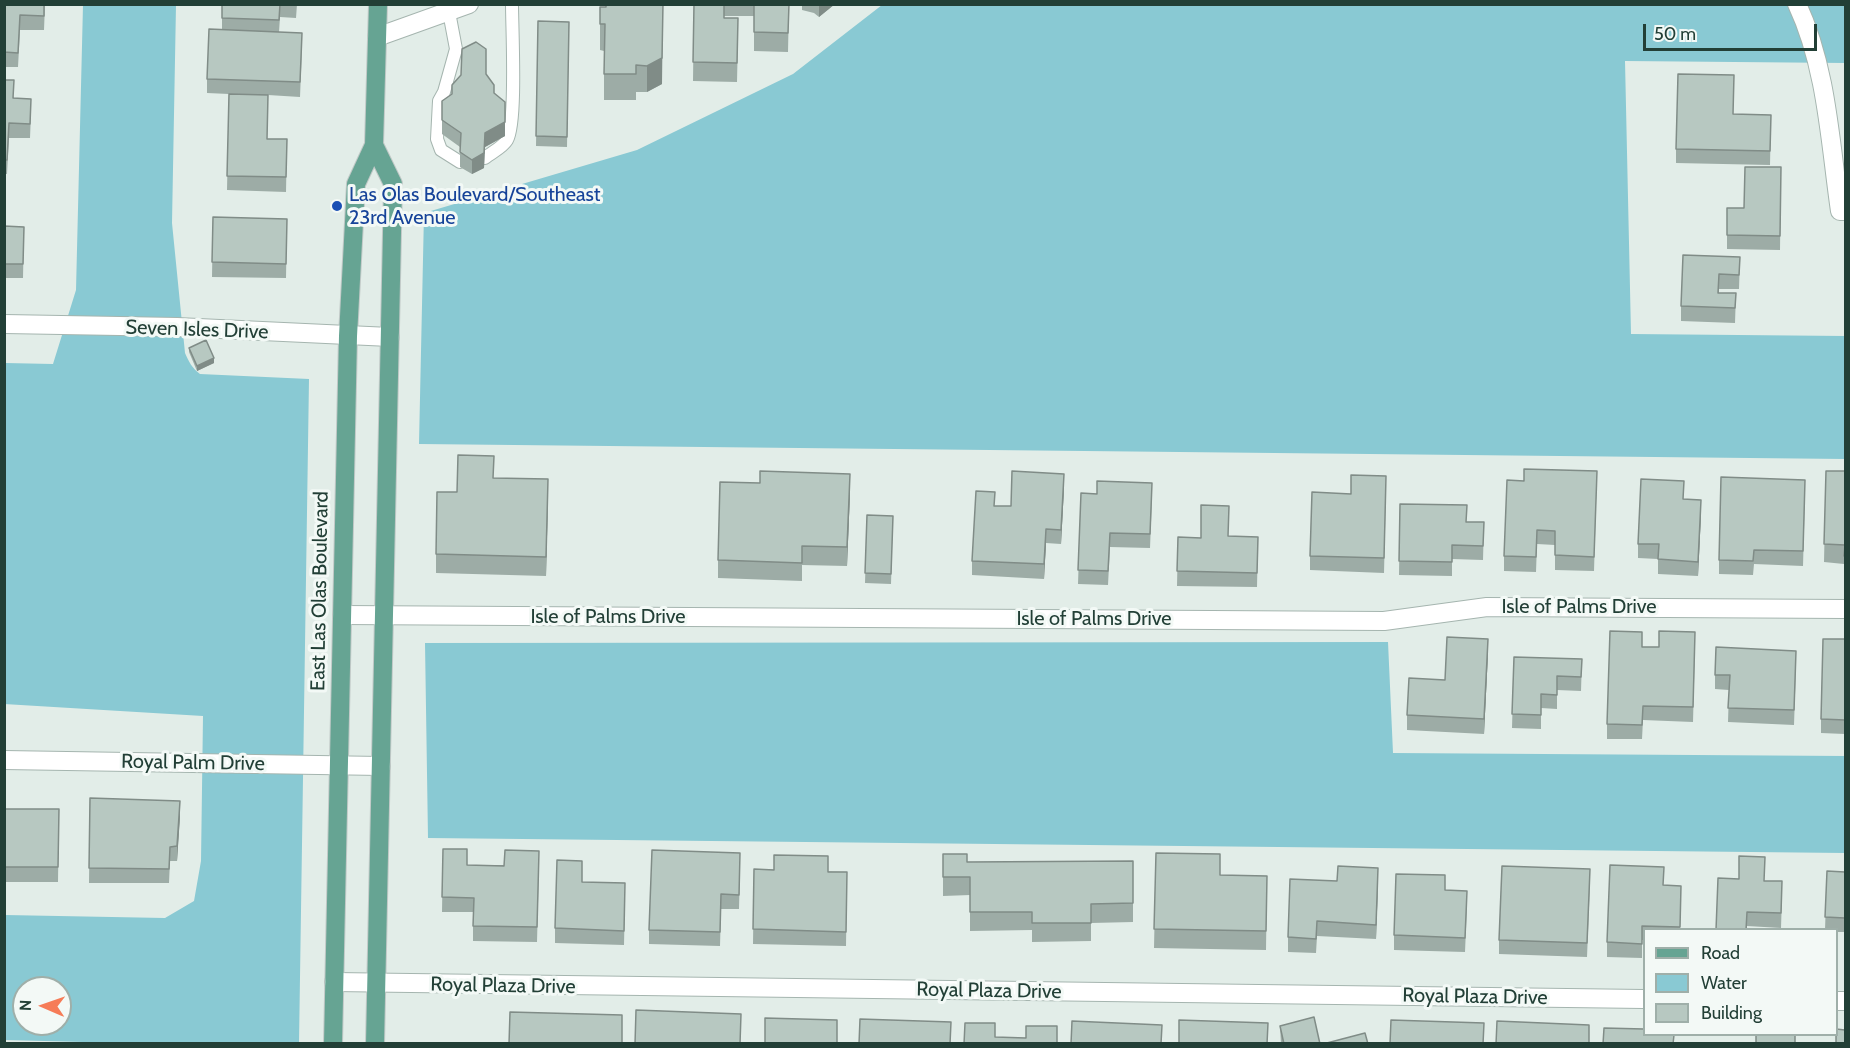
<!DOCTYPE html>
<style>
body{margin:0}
#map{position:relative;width:1850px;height:1048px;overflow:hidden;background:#e2ede8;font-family:Cabin,sans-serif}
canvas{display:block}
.frame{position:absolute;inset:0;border:6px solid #223f36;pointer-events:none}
.legend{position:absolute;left:1643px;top:928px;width:195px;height:108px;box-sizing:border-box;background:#f3f9f6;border:2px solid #9fafa9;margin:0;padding:8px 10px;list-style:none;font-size:18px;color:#223f36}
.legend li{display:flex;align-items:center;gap:12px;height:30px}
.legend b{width:30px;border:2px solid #9fafa9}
.north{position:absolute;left:12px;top:976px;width:60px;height:60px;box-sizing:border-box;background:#f3f9f6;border:2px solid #9fafa9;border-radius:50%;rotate:272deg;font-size:16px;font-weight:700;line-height:24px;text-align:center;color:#223f36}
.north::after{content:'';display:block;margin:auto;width:21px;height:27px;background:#f67c57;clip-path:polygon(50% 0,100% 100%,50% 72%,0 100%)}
.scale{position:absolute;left:1643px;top:24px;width:174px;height:27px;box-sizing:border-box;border:3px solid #223f36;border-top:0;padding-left:8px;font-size:18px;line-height:21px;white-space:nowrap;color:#223f36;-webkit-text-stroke:4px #f3f9f6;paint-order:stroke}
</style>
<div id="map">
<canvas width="1850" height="1048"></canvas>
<div class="frame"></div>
<ul class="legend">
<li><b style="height:8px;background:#66a493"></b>Road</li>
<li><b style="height:16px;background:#89c9d3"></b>Water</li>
<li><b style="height:16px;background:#b7c8c1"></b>Building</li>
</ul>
<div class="north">N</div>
<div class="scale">50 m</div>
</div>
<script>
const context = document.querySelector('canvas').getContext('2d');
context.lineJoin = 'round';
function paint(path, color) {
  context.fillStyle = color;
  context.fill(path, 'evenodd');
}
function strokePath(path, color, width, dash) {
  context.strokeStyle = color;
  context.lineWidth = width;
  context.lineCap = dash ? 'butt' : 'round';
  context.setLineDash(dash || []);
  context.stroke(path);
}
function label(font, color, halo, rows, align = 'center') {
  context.font = font + ' Cabin,sans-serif';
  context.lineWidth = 6;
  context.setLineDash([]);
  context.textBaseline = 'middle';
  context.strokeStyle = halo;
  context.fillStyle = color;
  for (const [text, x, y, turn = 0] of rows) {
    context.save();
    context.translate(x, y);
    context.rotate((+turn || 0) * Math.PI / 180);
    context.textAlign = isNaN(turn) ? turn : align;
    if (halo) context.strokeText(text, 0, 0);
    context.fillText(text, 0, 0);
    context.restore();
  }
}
const water = new Path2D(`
 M83,5H176L172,223L185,353C189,362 192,368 200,374L309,379L299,1043L161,1044L5,1040V915L165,918L194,901L201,861L203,716L4,704L5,363L53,364L76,290ZM24,988H60V1024H24Z
 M882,5H1845V63L1625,61L1631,334L1845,336V459L419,444L424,213L637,150L793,74Z
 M1388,642L1393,753L1845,756V853L428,838L425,643Z`);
const lane = new Path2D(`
 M449,12L456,49L444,92L439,101L437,139L441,150L460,162
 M485,158C492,152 502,148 507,140C517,123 512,30 512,4`);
const street = new Path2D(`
 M1797,4C1827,68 1830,142 1840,211H1846
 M377,37L469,4
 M4,324L177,327L390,337
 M342,615L1384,621L1487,607L1846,609
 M4,760L381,766
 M334,982L1644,999
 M1836,1001H1846`);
const primary = new Path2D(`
 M374,145L393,184L375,1044
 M333,1044L348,336L356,184L374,145L378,4`);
const wall = new Path2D(`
 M4,4H45L44,30H20L18,67H4Z
 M222,4H297L296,18L280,17L279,32L302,47L300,97L268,95L267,139H287L286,192L227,190L229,94L207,93V79L222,30Z
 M694,4H789L788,52L754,51V16H724V18L738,36L737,82L693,81Z
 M802,4H835L819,17L814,13L802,10Z
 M600,7L662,84L647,92H636V100H604V51L600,50Z
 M538,21L569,22L567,147L536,146Z
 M486,75L494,93L505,136L485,147L484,168L472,174L460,167V147L442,134V101L452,94Z
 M4,80L14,98L31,113L30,138H9L7,174H4Z
 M1734,114L1771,115L1770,165L1676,163V149Z
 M1781,167L1780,250L1727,249V208H1744Z
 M213,217L287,219L286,278L212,277Z
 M4,226L24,227L23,278H4Z
 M1740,257L1739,289H1719V293H1736L1735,323L1681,321V306Z
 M189,348L214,363L197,371L189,352Z
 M1597,471L1594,571L1555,570V545L1537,544L1536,572L1504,571V556L1524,481Z
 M1826,471H1845V574H1844V564L1824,562Z
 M494,478L548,498L546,576L436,573V554L457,492Z
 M1064,488L1061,544L1046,543L1044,579L972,575V561L995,506H1011Z
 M1386,490L1384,573L1310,570V556L1351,494Z
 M850,493L847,566L802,565V581L718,578V560Z
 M1081,493L1152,497L1150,548L1110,547L1108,585L1078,584Z
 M1805,494L1803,566L1754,564L1753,575L1719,574V560Z
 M1684,499L1701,514L1698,576L1658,574V559L1638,558V544Z
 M1400,504L1467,522H1484L1483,560L1452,559V576L1399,575Z
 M867,515L893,516L891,584L865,583Z
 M1228,536L1258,537L1257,587L1177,586L1178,537L1201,538Z
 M1845,639V734L1821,733V719Z
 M1642,647H1695L1693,722L1643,720L1642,739H1607V724Z
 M1488,653L1484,734L1407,730V715L1445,680Z
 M1514,657L1582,659L1581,691L1557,690V709L1541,708V729L1512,728Z
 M1796,665L1794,725L1728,722L1729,690L1715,689V675Z
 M90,798L180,816L177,861H170L169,883H89Z
 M4,809H59L58,882H4Z
 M443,849L467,865H539L537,942L473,941V912H442Z
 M1156,853L1220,875L1267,876L1266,950L1154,948Z
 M943,854L967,862L1133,861V922L1091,923V941L1032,942V930L970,931V895L943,896Z
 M740,867L739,909H721L720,946L649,944V930Z
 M754,869L847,872L846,946L753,944Z
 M1827,871L1845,872V932H1836V930H1825Z
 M1765,881L1782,896L1781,928L1747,926V930H1716Z
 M582,882L625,897L624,945L555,943V928Z
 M1378,883L1376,939L1317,936L1316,953L1288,952V937Z
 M1590,883L1587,957L1499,954V940Z
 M1664,885L1681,886L1680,930H1644V940H1642V958L1607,957V942Z
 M1445,890L1467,905L1465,952L1394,950V935Z
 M1280,1026L1320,1044H1281Z`);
const shadedWall = new Path2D(`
 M663,4L662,84L647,92V66Z
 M819,4H835L819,17Z
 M505,102V136L485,147L484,168L472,174V160L485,133Z
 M214,358V363L197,371V366Z
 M850,474V493L847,566V547Z
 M1064,474V488L1061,544V530Z
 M548,479V498L546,576V557Z
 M1701,500V514L1698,576V562Z
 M1046,529V543L1044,579V564Z
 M1488,639V653L1484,734V719Z
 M180,801V816L177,861V846Z
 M1378,868V883L1376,939V925Z`);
const building = new Path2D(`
 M4,4H44V16L20,15L18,53L4,52Z
 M222,4H280L279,20L222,18Z
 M606,4H663L662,58L647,66L636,65V74H604L605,24H600V7H606Z
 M694,4H724V18H738L737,63L693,62Z
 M754,4H789L788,33L754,32Z
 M538,21L569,22L567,137L536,136Z
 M209,29L302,33L300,82L207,79Z
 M476,42L486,49V74L494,85V93L505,102V122L485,133L484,153L472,160L460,152L461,133L442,120V101L452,94V85L461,75L462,49Z
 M1678,74L1734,75L1733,114L1771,115L1770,151L1676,149Z
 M4,80H14L13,98L31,99L30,124L9,123L7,160H4Z
 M229,94L268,95L267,139H287L286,177L227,176Z
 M1745,167H1781L1780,236L1727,235V208H1744Z
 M213,217L287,219L286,264L212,262Z
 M4,226L24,227L23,264H4Z
 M1683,255L1740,257L1739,275L1719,274L1718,293H1736L1735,308L1681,306Z
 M206,340L214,358L197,366L189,348Z
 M458,455L494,456L493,478L548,479L546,557L436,554L437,492H457Z
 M1524,469L1597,471L1594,557L1555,555V531L1537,530L1536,557L1504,556L1507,480L1524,481Z
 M760,471L850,474L847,547L802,546V563L718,560L720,482L760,483Z
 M1012,471L1064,474L1061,530L1046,529L1044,564L972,561L976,491L995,492L994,506H1011Z
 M1826,471H1845V556H1844L1845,545L1824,544Z
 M1351,475L1386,476L1384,558L1310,556L1312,492L1351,494Z
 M1721,477L1805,480L1803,551L1754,550L1753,561L1719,560Z
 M1641,479L1684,481L1683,499L1701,500L1698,562L1658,559L1659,544H1638Z
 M1097,481L1152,483L1150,534L1110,533L1108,571L1078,570L1081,493L1097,494Z
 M1400,504L1467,505L1466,522H1484L1483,546L1452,545V562L1399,561Z
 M1201,505L1229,506L1228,536L1258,537L1257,573L1177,571L1178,537L1201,538Z
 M867,515L893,516L891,574L865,573Z
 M1610,631L1642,632V647H1659V631L1695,632L1693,707L1643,706L1642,725L1607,724Z
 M1447,637L1488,639L1484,719L1407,715L1409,678L1445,680Z
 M1823,639H1845V720L1821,719Z
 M1716,647L1796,651L1794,710L1728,708L1730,675H1715Z
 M1514,657L1582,659L1581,677L1557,676V695L1541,694V715L1512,714Z
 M90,798L180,801L177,846L170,847L169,869L89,868Z
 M4,809H59L58,867H4Z
 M443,849H467V865L504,866L505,850L539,851L537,927L473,926L474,898L442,897Z
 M652,850L740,853L739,895L721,894L720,932L649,930Z
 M1156,853L1220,854V875L1267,876L1266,931L1154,929Z
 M943,854H967V862L1133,861V903L1091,904V923H1032V912H970V877H943Z
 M774,855L828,856V872H847L846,932L753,929L754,869L774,870Z
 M1739,856L1765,857L1764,881H1782L1781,913L1747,912L1746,930H1716L1718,878L1739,879Z
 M557,860L582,861V882L625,883L624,931L555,928Z
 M1610,865L1664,867L1663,885L1681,886L1680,927L1642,926V944L1607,942Z
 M1338,866L1378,868L1376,925L1317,921L1316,939L1288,937L1290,879L1337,881Z
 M1502,866L1590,869L1587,943L1499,940Z
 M1827,871L1845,872V918L1825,917Z
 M1396,874L1445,875V890L1467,891L1465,938L1394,935Z
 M636,1010L741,1014L740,1044H635Z
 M510,1012L622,1015V1044H509Z
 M1314,1017L1320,1044H1284L1280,1026Z
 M765,1018L837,1020V1044H765Z
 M860,1019L951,1022L950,1044H859Z
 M1179,1020L1268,1023L1267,1044H1179Z
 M1391,1020L1484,1023L1483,1044H1390Z
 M1072,1021L1162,1025L1161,1044H1071Z
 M1497,1021L1589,1025V1044H1496Z
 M965,1023H995V1037L1026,1038V1026H1057V1044H964Z
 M1604,1028L1644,1029V1035H1674L1673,1044H1603Z
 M1836,1029L1845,1030V1044H1836Z
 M1365,1033L1368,1044H1323Z
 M1756,1035H1795V1044H1756Z`);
const markers = [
 [337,206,6,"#1a4fb4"]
];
const transitNames = [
 ["Las Olas Boulevard/Southeast",349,195],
 ["23rd Avenue",349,218]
];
const streetNames = [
 ["Seven Isles Drive",197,330,2],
 ["East Las Olas Boulevard",320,591,-89],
 ["Isle of Palms Drive",1579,607],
 ["Isle of Palms Drive",608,617],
 ["Isle of Palms Drive",1094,619],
 ["Royal Palm Drive",193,763,1],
 ["Royal Plaza Drive",503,986,1],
 ["Royal Plaza Drive",989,991,1],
 ["Royal Plaza Drive",1475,997,1]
];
paint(water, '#89c9d3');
strokePath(lane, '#a5b5af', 14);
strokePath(street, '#a5b5af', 20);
strokePath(primary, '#c1c9c7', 20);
strokePath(lane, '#fff', 12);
strokePath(street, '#fff', 18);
strokePath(primary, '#66a493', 18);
paint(wall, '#9daca6');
paint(shadedWall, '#808c87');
paint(building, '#b7c8c1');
strokePath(building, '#808c87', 1.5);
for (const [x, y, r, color] of markers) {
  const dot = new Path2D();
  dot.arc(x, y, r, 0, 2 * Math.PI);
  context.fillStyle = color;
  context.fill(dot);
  strokePath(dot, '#f3f9f6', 2);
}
label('20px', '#164399', '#f3f9f6', transitNames, 'left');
label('20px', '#223f36', '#f3f9f6', streetNames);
</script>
